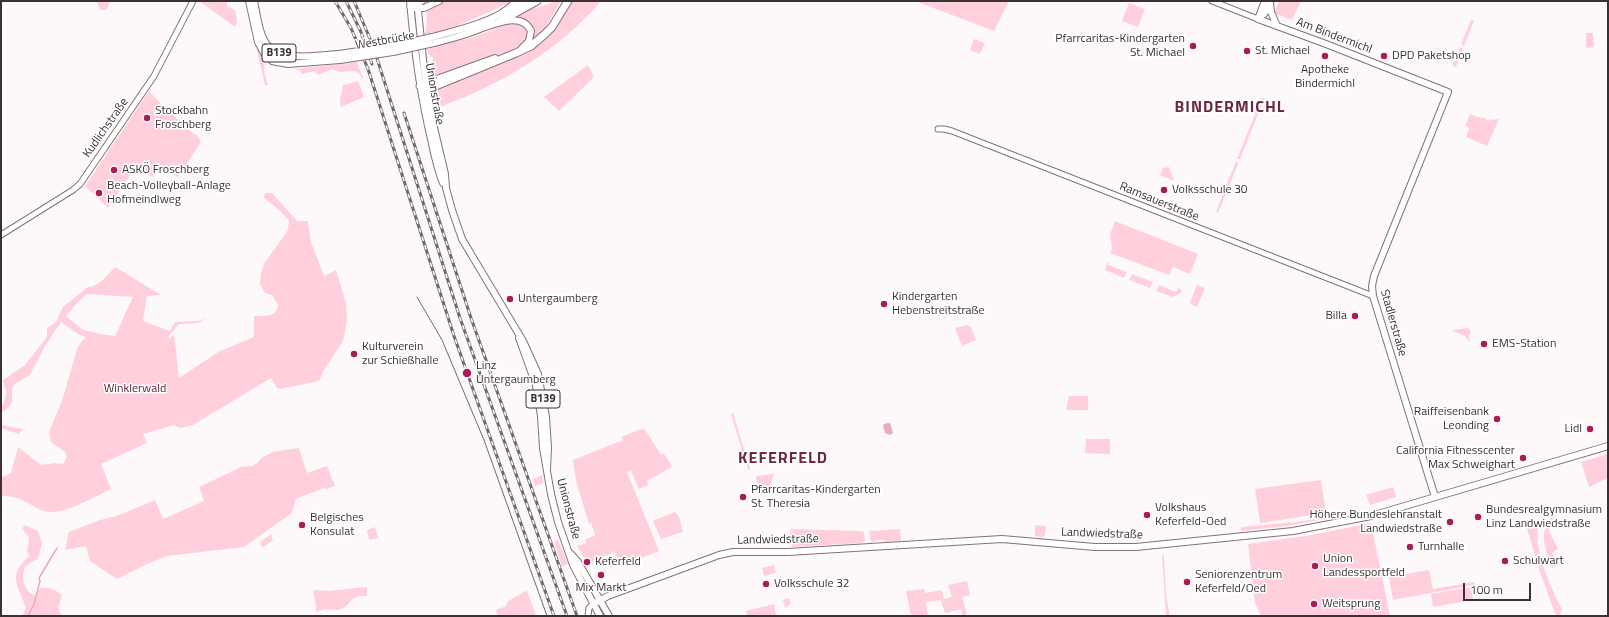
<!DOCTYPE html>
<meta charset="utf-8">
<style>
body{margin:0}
#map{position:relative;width:1609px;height:617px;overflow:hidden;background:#fdf9fa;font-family:"Titillium Web",sans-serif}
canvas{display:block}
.frame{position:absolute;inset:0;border:2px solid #3a3134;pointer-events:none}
.scale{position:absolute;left:1463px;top:583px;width:68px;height:18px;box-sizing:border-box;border:2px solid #3a3134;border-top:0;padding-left:5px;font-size:12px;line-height:14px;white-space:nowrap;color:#3a3134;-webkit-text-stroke:3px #fff;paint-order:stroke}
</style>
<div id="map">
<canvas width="1609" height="617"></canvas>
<div class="frame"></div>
<div class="scale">100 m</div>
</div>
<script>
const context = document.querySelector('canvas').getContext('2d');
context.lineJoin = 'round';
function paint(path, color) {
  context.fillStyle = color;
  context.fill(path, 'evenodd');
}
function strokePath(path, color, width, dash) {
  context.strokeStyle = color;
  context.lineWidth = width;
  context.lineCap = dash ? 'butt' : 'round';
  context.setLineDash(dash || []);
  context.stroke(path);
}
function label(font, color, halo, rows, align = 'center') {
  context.font = font + ' "Titillium Web",sans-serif';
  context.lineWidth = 3;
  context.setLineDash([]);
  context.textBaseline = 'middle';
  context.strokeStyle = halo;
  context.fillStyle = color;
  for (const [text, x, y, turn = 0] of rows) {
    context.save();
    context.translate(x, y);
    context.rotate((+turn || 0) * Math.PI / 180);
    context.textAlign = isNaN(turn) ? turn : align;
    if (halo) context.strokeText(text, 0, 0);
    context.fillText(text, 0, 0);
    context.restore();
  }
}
const green = new Path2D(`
 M97,1H110L107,10H100Z
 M199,1H227V6L235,10L237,22L235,27Z
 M445,1H514L450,29L434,34L433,32L425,34L427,22L426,10Z
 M554,1H561L542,33L533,42C536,28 529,19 515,17L527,10L550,4Z
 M572,1H601C559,51 498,86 437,108L436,88L487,68L556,26Z
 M915,1H1009L994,31Z
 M1279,1H1301L1292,20L1276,14L1275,11Z
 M1129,3L1145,9L1138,27L1122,21Z
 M1471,20L1474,21L1464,46L1461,44Z
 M510,23H520L528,30V38L520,47L468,65L433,76V58L429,55L427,49L435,48V46L474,37Z
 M1586,33H1593L1594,47L1586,48Z
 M974,39L985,43L980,54L970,50Z
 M256,46L265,59L264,71L268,85H265Z
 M1460,47L1463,49L1456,67L1452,66Z
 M357,62L363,78L362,79L359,73L353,71L339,72L332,69L318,75L314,71L302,74L301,71L294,69Z
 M588,65L594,77L559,111L544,97Z
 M358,81L364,97L341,107L340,100L343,85Z
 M149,91L164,107L195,135L196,134L201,142L178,177L159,168L153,177L135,168L108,208L85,186Z
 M1262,97L1264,99L1240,159H1237Z
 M1470,114L1477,117L1485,118L1486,120L1499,119L1487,146L1466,137L1469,128L1465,126Z
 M1236,161L1238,164L1218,213L1216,212Z
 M1169,167L1174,181L1160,175L1163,168Z
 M265,193H272L297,221H308L311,242L324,276L336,270L346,303L347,321L343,341L324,370L319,381L281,389L277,388L271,378L193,425L180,428L174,425L143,434L147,443L101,464L111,489C95,496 62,517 44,511C28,505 21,495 1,496V478L11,473L18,447L41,465L55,463L63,464L67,457L65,452L51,442L49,432L62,401L78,346L86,337L78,334L61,322L45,346L30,375L16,383L12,388V402L9,407L1,413C1,405 5,403 6,395C7,389 3,385 3,380L25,365L47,337V328L56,322L63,307L88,287C99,287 108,274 115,267L161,295L147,296L143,321L170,331L175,322L198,321L206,318L198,323L179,324L168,337L170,339L174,334L179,378L220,351L254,337V316C265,316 276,318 278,305L272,295L265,293L260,284L261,274L264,264L288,230L289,220L279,210L264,198ZM87,294L133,297L115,336L100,334L83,330L66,316L78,302Z
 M1115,221L1198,254L1190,274L1173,267L1169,275L1110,253L1112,248L1110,234Z
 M1107,262L1109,263L1108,265L1127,272L1124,278L1105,270Z
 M1132,274L1153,282L1150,288L1129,280Z
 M1159,285L1176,292L1178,288L1182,290L1181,293L1173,297L1156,291Z
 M1197,285L1205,288L1197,307L1192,305L1190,302Z
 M967,325L971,327L976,340L962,346L955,328Z
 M1468,328L1471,332L1469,337L1470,342L1464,335L1453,331V330Z
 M1069,396H1088V410H1066Z
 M733,413L750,469L748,470L731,414Z
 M1,424L2,425L23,429L19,434L1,428Z
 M644,428L661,455L664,453L672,467L647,481L648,485L639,489L631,471L627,472L659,551L620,566L615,552L588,563L577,546L586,543L585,540L595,535L591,523L589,524L576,481L573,460L623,440L621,437Z
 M1086,439H1110V454L1085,453Z
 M299,448L307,473L327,466L335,486L326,489L324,488L296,499L292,513L244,547L167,556L147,564L117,579L90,561L86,546L65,550L69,532L100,520L117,516L155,500L163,519L204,501L199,487L241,467L253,466L257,463L261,458L273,452Z
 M1608,454V478L1589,487L1581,462Z
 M774,474L770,487L766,486L763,493L759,494L756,476Z
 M542,475L543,483L535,486L533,479Z
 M1321,480L1326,513L1260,523L1255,489Z
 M1393,487L1396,497L1370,505L1366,495Z
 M675,512L679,517L683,532L661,539L653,521Z
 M1555,514L1549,531L1558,549L1552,553L1555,558L1561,555L1565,562L1552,568C1545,548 1537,531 1555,514Z
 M1341,515V516L1287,526L1241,531V527L1296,522Z
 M1371,523L1390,616H1261L1255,603L1248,544L1312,535Z
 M1529,524L1538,527C1534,551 1551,588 1562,609L1560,616H1556L1540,572L1526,525Z
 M25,525L38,531L42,543L38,559C33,561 29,563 26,566C20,574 24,592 34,595L40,588C48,587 55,589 62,595L58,608L62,616H22L26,608C17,582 7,577 30,555L27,552L29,538L22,528Z
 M1035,525L1046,526L1045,535L1043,537L1035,536Z
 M375,527L378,538L369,540L367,530Z
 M793,529L860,531L864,532L865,541L861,543L792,547L790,530Z
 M900,529L901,541L886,542L883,540H878L871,543L869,531Z
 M271,534L273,540L262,548L260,542Z
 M558,540L568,564L562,567L554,542Z
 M1162,555H1164L1166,595L1170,616H1166Z
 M774,565L776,573L764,576L762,568Z
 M1429,570L1433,589L1474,582L1475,585L1393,600L1389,577Z
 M967,581L970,595L962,597L967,615L962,616L961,609L945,613L941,600L926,602L928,616H911L906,591L924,589L925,593L942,590L944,599L952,597L948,585Z
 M367,587V596H359L353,599L344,608L338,610L325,609L316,612V606L313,590L328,591Z
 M1471,587L1473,600L1433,607L1431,594Z
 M526,591H527L536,616H498L496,610L506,606L508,601Z
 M789,598L791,604L785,608L783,600Z
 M774,604L776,615L747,616L746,611Z`);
const water = new Path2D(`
 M887,423H890L893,433L890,435L885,433L883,425Z`);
const stream = new Path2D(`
 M28,616L34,604L40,581L39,578L57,548`);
const minor = new Path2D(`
 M1212,1L1258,19
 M938,129H944L952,131L1373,296
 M1,235L73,190L80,184L154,76L193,1
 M588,616L589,608L593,604`);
const major = new Path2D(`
 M249,1L258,42L264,53L272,61L288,64L340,60
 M254,1C257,14 258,29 264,40C276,64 318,55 339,54
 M410,1C414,47 420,93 431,139C434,153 437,169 443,183
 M417,1L424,69L432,119L445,174L446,188L452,210L462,239L523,341L538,374L546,417L548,448L547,469
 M1270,3L1271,12L1277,26
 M414,8H424L439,1
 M1258,19L1326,44L1448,92L1374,276L1372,286L1373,296L1435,497
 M1258,19L1264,14L1270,3
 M1258,19L1265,1
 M432,37C452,32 489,23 505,11C509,8 513,4 517,1
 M434,43C446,40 458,37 469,33C485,28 521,8 531,31L529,41L522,48
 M423,84L495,58
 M519,338L536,385L541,416L543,448L551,494L558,522L573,565L600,616
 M571,554L578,562L609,616
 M593,604L608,596L719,555L733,552H788L1002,539L1095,547H1136L1293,531L1371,516L1608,446`);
const highway = new Path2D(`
 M411,7L421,1
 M504,12L525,1
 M499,22L537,1
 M420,86L427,88L433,87L516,53L531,46L545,34L552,27L568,1`);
const tram = new Path2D(`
 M417,297L442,340L484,440L547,616`);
const rail = new Path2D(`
 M335,1L351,28L368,69L454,336L554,616
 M346,1L361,32L372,64
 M354,1L373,46L460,318L567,616
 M404,113L471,318L577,616`);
const majorBridge = new Path2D(`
 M339,54L393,46L432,37
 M340,60L393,52L434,43`);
const markers = [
 [1193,46,4,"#a91b5a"],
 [1247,51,4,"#a91b5a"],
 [1325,56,4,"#a91b5a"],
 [1384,56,4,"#a91b5a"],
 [147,118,4,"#a91b5a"],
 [114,170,4,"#a91b5a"],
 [1164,190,4,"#a91b5a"],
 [99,193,4,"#a91b5a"],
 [510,299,4,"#a91b5a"],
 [884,304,4,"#a91b5a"],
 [1355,316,4,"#a91b5a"],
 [1484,344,4,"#a91b5a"],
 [354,354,4,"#a91b5a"],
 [467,373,5,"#a91b5a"],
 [1497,419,4,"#a91b5a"],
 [1590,429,4,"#a91b5a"],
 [1523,458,4,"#a91b5a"],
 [743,497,4,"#a91b5a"],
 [1147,515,4,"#a91b5a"],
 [1478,517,4,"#a91b5a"],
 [1450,522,4,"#a91b5a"],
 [302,525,4,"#a91b5a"],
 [1410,547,4,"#a91b5a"],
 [1505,561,4,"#a91b5a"],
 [587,562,4,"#a91b5a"],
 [1315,566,4,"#a91b5a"],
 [601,575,4,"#a91b5a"],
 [1187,582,4,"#a91b5a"],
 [766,584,4,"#a91b5a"],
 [1314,604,4,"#a91b5a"]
];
const shields = [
 [279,53,34],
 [543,399,34]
];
const shieldNames = [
 ["B139",279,53],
 ["B139",543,399]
];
const streetNames = [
 ["Am Bindermichl",1334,36,21],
 ["Westbrücke",385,41,-10],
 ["Unionstraße",434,94,80],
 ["Kudlichstraße",106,128,-55],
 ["Ramsauerstraße",1159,202,22],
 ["Stadlerstraße",1393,323,74],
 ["Unionstraße",568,509,75],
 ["Landwiedstraße",1102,534,2],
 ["Landwiedstraße",778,540,-1]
];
const poiNames = [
 ["Pfarrcaritas-Kindergarten",1185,39,"right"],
 ["St. Michael",1185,53,"right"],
 ["St. Michael",1255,51],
 ["DPD Paketshop",1392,56],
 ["Apotheke",1325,70,"center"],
 ["Bindermichl",1325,84,"center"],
 ["Stockbahn",155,111],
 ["Froschberg",155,125],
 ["ASKÖ Froschberg",122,170],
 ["Beach-Volleyball-Anlage",107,186],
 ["Hofmeindlweg",107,200],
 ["Volksschule 30",1172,190],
 ["Kindergarten",892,297],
 ["Hebenstreitstraße",892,311],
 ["Untergaumberg",518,299],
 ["Billa",1347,316,"right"],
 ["EMS-Station",1492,344],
 ["Kulturverein",362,347],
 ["zur Schießhalle",362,361],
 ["Linz",476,366],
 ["Untergaumberg",476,380],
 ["Raiffeisenbank",1489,412,"right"],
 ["Leonding",1489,426,"right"],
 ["Lidl",1582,429,"right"],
 ["California Fitnesscenter",1515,451,"right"],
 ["Max Schweighart",1515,465,"right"],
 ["Pfarrcaritas-Kindergarten",751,490],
 ["St. Theresia",751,504],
 ["Volkshaus",1155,508],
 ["Keferfeld-Oed",1155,522],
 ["Bundesrealgymnasium",1486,510],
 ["Linz Landwiedstraße",1486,524],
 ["Höhere Bundeslehranstalt",1442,515,"right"],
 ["Landwiedstraße",1442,529,"right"],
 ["Belgisches",310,518],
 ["Konsulat",310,532],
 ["Turnhalle",1418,547],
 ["Union",1323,559],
 ["Landessportfeld",1323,573],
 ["Schulwart",1513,561],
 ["Keferfeld",595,562],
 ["Seniorenzentrum",1195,575],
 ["Keferfeld/Oed",1195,589],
 ["Volksschule 32",774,584],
 ["Mix Markt",601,588,"center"],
 ["Weitsprung",1322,604]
];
const parkNames = [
 ["Winklerwald",135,389]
];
const districtNames = [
 ["BINDERMICHL",1230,108],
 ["KEFERFELD",783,459]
];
paint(green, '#ffd0dc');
paint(water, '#e8acbd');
strokePath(stream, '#e8acbd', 1.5);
strokePath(minor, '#847176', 7);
strokePath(major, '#847176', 8);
strokePath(highway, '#847176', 9);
strokePath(minor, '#fff', 5);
strokePath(major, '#fff', 6);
strokePath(highway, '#fff', 7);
strokePath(tram, '#71696c', 1);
strokePath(rail, '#71696c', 3);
strokePath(rail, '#fff', 1.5, [4.5]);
strokePath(majorBridge, '#847176', 8, []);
strokePath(majorBridge, '#fff', 6);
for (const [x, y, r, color] of markers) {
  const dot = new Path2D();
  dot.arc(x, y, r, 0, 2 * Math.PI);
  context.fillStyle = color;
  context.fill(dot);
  strokePath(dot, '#fff', 1.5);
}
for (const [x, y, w] of shields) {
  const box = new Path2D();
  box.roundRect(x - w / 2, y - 9, w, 18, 3);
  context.fillStyle = '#fff';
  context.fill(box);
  strokePath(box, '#3a3134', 1);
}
label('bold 11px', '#3a3134', null, shieldNames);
label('12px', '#3a3134', '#fff', streetNames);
label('12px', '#3a3134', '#fff', poiNames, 'left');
label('12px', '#5e1833', '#fff', parkNames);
context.letterSpacing = '1px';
label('bold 16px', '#6c2840', '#fff', districtNames);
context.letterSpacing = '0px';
</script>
